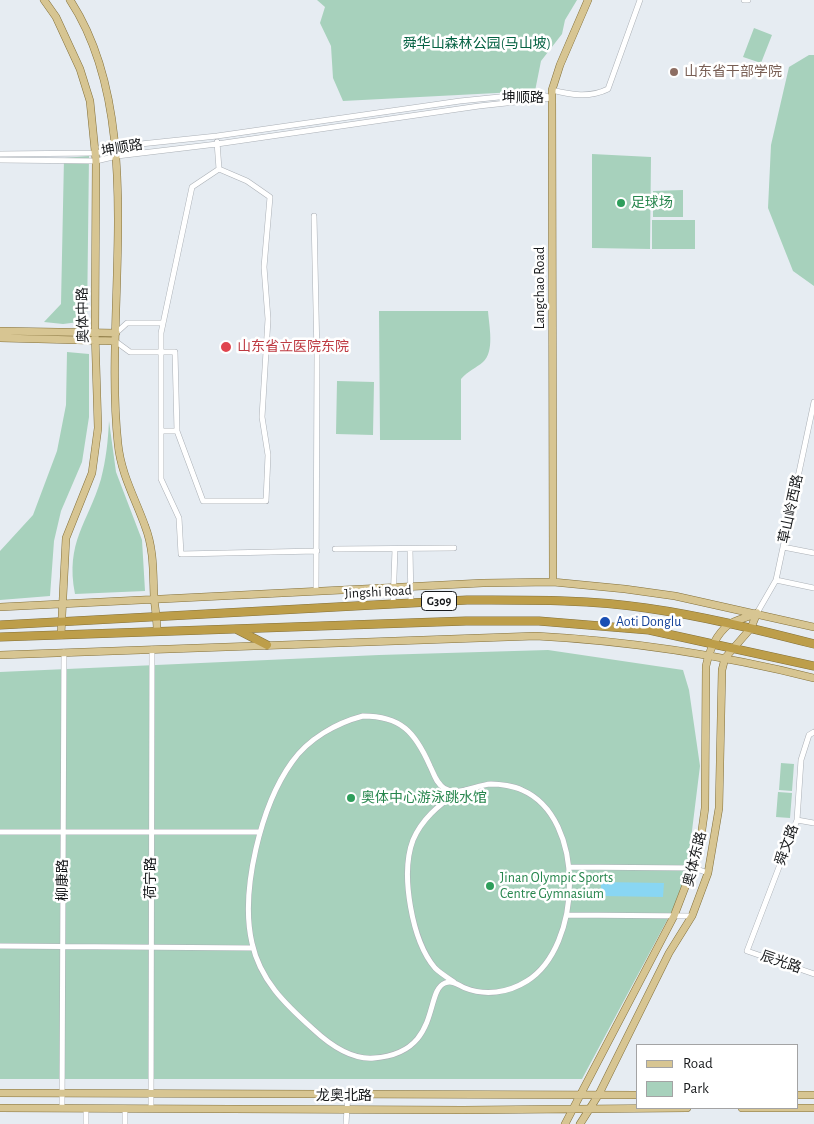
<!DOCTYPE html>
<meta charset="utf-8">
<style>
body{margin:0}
#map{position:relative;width:814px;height:1124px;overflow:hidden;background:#e6ecf2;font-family:"Alegreya Sans",sans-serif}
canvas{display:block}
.legend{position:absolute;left:636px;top:1044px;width:162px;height:65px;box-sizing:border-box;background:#fff;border:1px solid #a3a3a4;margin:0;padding:6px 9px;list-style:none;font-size:15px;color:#181a1c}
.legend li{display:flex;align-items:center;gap:10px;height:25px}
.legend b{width:25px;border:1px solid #a3a3a4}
</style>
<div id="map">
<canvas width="814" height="1124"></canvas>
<ul class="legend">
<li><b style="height:6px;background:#d7c592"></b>Road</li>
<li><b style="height:14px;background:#a7d1bc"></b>Park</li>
</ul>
</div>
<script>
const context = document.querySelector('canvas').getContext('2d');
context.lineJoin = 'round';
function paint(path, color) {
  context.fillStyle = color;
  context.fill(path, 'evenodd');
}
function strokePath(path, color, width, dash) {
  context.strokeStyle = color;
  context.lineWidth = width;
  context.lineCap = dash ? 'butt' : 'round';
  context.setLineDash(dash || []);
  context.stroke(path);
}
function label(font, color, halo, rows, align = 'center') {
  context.font = font + ' "Alegreya Sans","Noto Sans SC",sans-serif';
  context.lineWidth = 5;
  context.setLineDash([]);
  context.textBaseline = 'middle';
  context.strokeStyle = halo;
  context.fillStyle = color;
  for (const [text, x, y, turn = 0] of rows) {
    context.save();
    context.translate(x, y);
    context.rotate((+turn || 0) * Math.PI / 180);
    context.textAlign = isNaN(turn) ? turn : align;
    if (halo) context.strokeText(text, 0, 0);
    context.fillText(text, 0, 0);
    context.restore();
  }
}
const green = new Path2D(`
 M317,0H577L565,20L562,34L541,61L535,91L343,101L333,78L331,46L320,23L325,7Z
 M754,28L772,35L761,63L743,57Z
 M809,55H814V286L793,271L768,208L771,145L789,67Z
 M592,154L651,157L650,249L592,248Z
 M89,156L87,321L63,324L44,322L61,304L64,158Z
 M683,190V217H653V191Z
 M652,220H695V249H652Z
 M379,311H488C489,325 495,352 483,362C476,368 468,371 461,379V440H380Z
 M67,352L89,354V417L82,462L61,511L54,541L50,596L0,600V551L33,515L57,451L66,405Z
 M337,381L374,382L373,435L336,434Z
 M109,421L116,472L142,540L145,591L75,594C65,542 88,523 101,479C106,460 108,441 109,421Z
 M548,650L683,670L689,690L700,766L687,871L673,909L582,1079H0V672L379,655Z
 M781,763L794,764L792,791L779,790Z
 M778,792L792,793L790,818L776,817Z`);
const water = new Path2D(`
 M601,882L664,883L663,897L601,896Z`);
const minor = new Path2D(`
 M744,0H748
 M552,90C571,95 590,98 608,89L640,0
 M217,142L219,169L192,187L161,333V479L179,518L181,554L317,551
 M0,154L95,153L131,145L217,136L460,101L509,96L543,95L552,98L479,106L217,144L117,156L96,161L0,160
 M314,216L317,356L316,591
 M116,333L127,323H163
 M115,341L130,352H175L177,431L203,501H266L268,455L262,417L268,319L264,267L270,197L247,181L219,169
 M161,431H177
 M783,547L814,553
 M335,549L454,548
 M410,549L411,603
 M776,580L814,588
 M393,604L395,549
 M757,613L776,580L814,402
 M363,716C401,716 415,732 430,766C434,774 436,783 444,788C458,797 475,785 491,784C500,784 514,786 522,790C587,818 582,947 527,981C508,993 485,996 465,988C458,985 453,980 445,983C424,991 442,1053 374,1058C351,1060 329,1044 313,1029C285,1004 260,980 252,943C240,891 261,805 292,762C308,739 336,723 363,716Z
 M814,732L809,735L801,760L797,820L747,951L814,974
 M797,820L814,823
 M0,832H260
 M569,867L694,868L708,873
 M567,915L692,916
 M0,946L253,948
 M454,982C448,978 440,973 435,968C412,941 400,874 413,840C422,819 438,806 456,793
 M62,1108L64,652
 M86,1108V1124
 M151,1108L152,649
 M125,1124V1108
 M346,1124L348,1094`);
const major = new Path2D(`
 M44,0L56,17L80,69L90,101L96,161L95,332L98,428L92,473L66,538L61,635
 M70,0C149,120 103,307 118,444C121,474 135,498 145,526C154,549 153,572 154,597C155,608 157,619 157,630
 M0,331L116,333
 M0,338L115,341
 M553,582L552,90L560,65L588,0
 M0,607L483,583L553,582L625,589L675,596L814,627
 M0,655L536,636C630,641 722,655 814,678
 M0,1093L638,1095
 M798,1095H814
 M0,1108L463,1110L687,1108
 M742,1108H814
 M565,1124L674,916L699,851L705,808L706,666C709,652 716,635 728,625C735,620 749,617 757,613
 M580,1124L599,1094L669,953L692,916L708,873L719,808L722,670L725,658L751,628L757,613`);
const highway = new Path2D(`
 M0,625L467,600C526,600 587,599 646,608C703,616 759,630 814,644
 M236,629L267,645
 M0,637L466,621H539L649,630L814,666`);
const markers = [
 [674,72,5,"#8d6e63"],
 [621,203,5,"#2e9e5b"],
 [226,347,6,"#e0444e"],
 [605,622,6,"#1a4fb4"],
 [351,798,5,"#2e9e5b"],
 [490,886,5,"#2e9e5b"]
];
const shields = [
 [439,601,35]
];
const shieldNames = [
 ["G309",439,601]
];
const parkNames = [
 ["舜华山森林公园(马山坡)",477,44]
];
const educationNames = [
 ["山东省干部学院",684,72]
];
const streetNames = [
 ["坤顺路",523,98],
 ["坤顺路",122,148,-10],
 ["Langchao Road",540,288,-90],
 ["奥体中路",83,315,-91],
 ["草山岭西路",791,509,-78],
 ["Jingshi Road",378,592,-3],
 ["舜文路",787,845,-70],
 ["奥体东路",695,859,-76],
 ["荷宁路",151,878,-90],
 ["柳康路",63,880,-90],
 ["辰光路",781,962,19],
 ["龙奥北路",344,1096]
];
const leisureNames = [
 ["足球场",631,203],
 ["奥体中心游泳跳水馆",361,798],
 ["Jinan Olympic Sports",500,878],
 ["Centre Gymnasium",500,894]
];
const healthNames = [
 ["山东省立医院东院",237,347]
];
const transitNames = [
 ["Aoti Donglu",616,622]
];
paint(green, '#a7d1bc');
paint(water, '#89d6f3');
strokePath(minor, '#abb0b6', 6);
strokePath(major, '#83703a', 8);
strokePath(highway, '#83703a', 9);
strokePath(minor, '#fff', 5);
strokePath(major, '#d7c592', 7);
strokePath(highway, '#bd9e4a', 8);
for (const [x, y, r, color] of markers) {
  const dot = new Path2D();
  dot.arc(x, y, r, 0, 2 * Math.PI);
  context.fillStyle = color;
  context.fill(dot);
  strokePath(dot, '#fff', 2);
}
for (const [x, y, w] of shields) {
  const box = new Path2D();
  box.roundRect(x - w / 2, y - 9.5, w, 19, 4);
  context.fillStyle = '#fff';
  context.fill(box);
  strokePath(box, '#181a1c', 1);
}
label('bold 12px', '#181a1c', null, shieldNames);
label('14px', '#056243', '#fff', parkNames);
label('14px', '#785e54', '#fff', educationNames, 'left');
label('14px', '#181a1c', '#fff', streetNames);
label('14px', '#27864d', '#fff', leisureNames, 'left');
label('14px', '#be3a42', '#fff', healthNames, 'left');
label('14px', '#164399', '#fff', transitNames, 'left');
</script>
